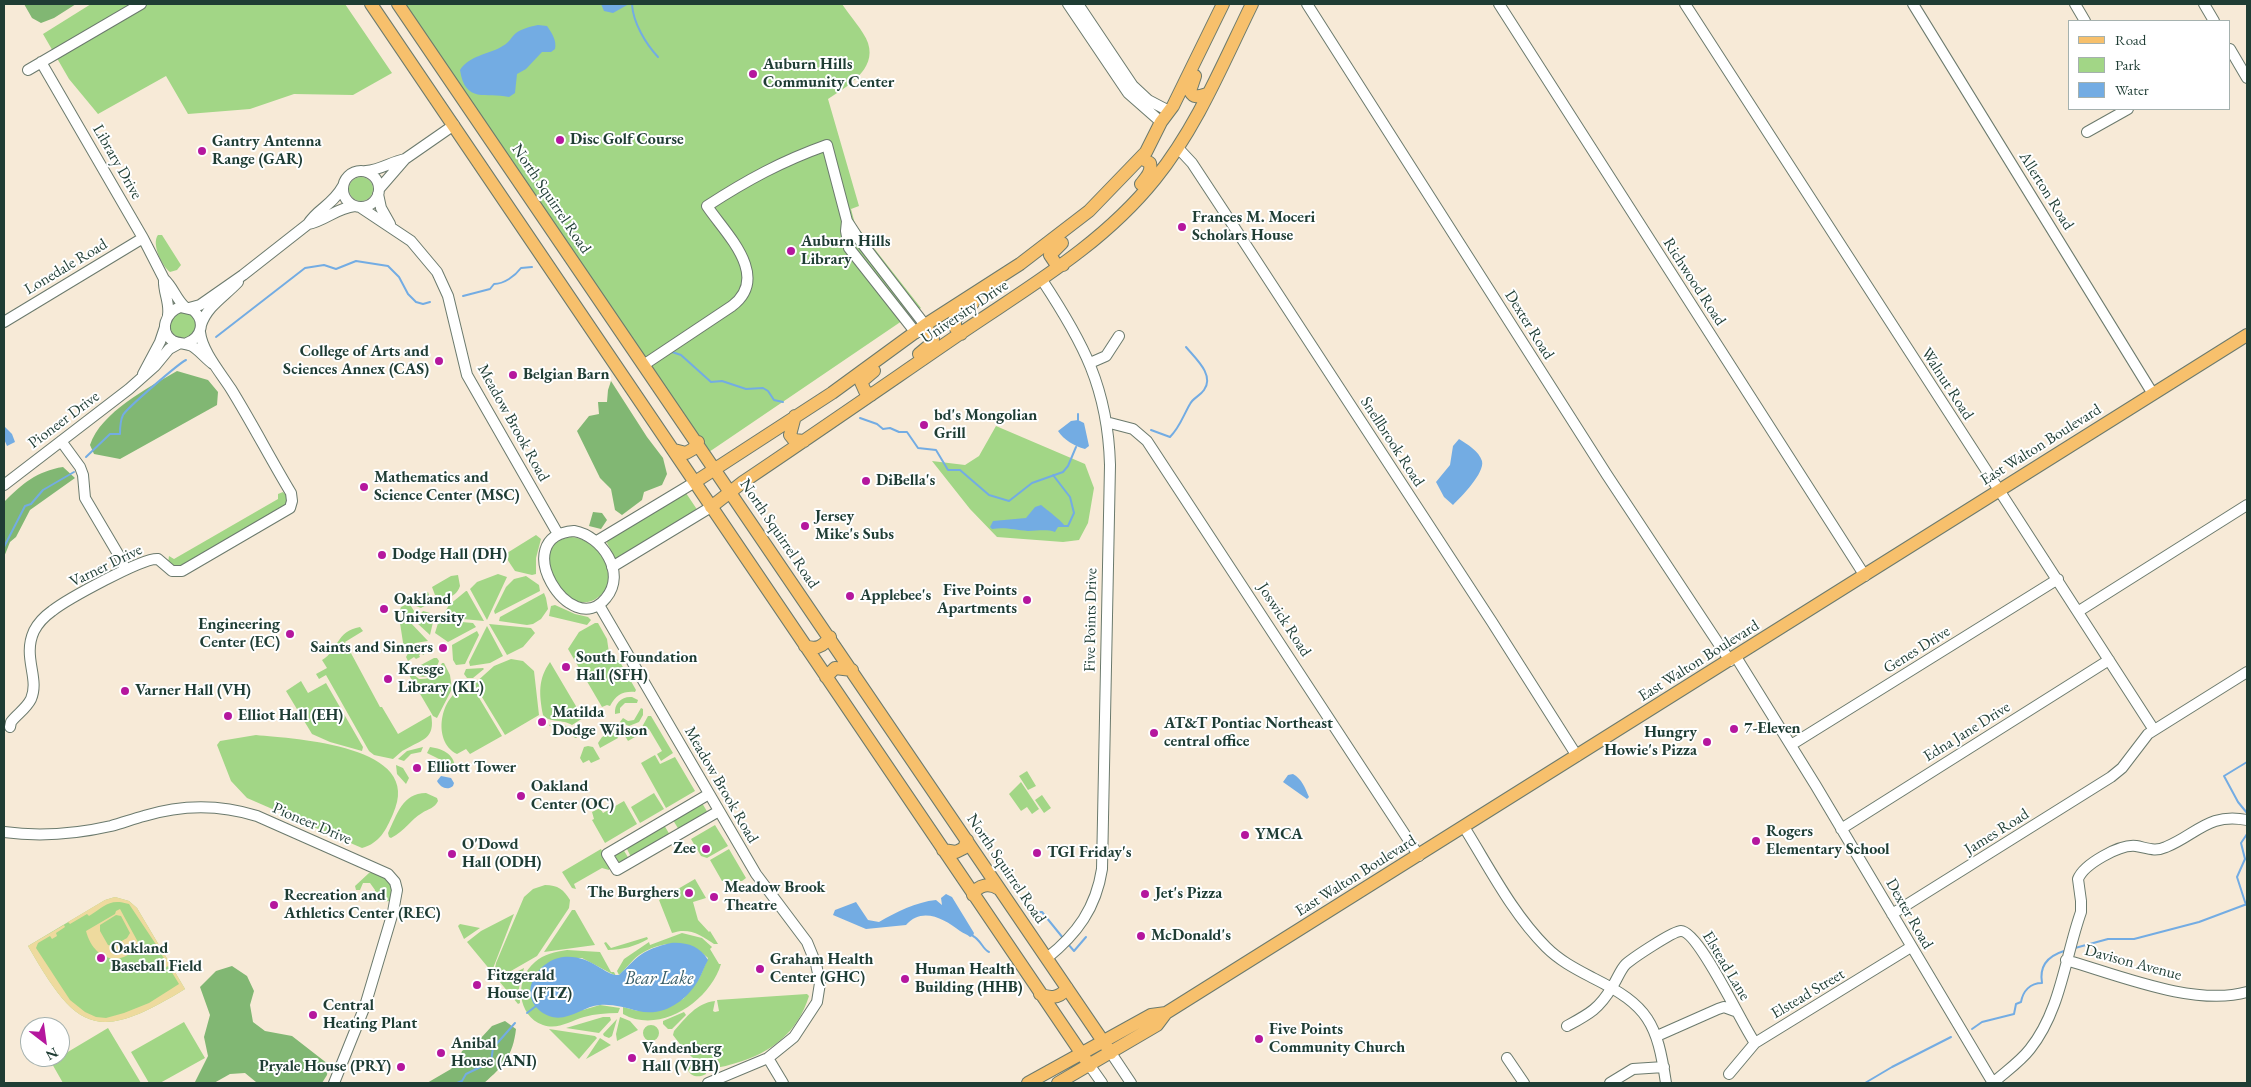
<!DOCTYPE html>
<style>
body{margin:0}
#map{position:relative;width:2251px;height:1087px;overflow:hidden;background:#f7ead7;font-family:"EB Garamond",serif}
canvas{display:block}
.frame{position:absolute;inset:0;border:5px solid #1f3d34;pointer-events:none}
.legend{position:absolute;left:2068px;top:20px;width:162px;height:90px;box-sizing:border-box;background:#fff;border:1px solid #a5b1ae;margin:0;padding:6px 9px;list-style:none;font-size:15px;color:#1f3d34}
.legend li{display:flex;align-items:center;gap:10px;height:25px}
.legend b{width:25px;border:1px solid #a5b1ae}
.north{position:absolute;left:20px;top:1017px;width:50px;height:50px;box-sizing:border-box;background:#fff;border:1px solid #a5b1ae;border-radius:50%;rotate:150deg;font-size:14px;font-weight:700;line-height:20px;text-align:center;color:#1f3d34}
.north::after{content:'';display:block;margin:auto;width:18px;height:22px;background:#b5179e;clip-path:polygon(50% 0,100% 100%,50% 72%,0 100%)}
</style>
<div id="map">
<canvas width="2251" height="1087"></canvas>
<div class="frame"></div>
<ul class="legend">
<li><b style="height:6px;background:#f7c06c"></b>Road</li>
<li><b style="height:14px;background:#a2d686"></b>Park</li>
<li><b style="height:14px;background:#73ace3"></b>Water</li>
</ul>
<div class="north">N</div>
</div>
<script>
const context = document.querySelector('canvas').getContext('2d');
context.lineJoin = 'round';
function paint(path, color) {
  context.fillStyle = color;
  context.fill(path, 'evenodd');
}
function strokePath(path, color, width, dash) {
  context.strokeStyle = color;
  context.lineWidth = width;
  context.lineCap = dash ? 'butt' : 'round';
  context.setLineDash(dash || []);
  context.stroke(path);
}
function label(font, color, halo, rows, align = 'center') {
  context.font = font + ' "EB Garamond",serif';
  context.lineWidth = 4;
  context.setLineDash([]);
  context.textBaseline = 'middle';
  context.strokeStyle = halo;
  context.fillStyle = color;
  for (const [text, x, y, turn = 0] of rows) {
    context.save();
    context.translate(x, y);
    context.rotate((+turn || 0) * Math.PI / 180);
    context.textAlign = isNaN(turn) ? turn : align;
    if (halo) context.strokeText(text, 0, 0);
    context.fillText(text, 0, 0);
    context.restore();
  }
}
const green = new Path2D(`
 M91,4H345L392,73L353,95L294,94L250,109L188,114L166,76L98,114L69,79L43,34Z
 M402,4H842C849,15 864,31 868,43C877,70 846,87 828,99L859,206L851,209L855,224L921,308L709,452Z
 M349 189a12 12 0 1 1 24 0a12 12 0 1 1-24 0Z
 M158,235H162L181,265L177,270L170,272C162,266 151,244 158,235Z
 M170 325a13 13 0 1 1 26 0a13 13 0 1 1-26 0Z
 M996,426L1085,464L1094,488L1088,523L1079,540L1063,542L997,537L970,509L932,461L965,465L979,456Z
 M283,492L288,497L286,506L181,567L176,568L168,563L169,556L174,559L278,499V494Z
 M686,493L698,511L616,560L606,541Z
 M536,535L541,539L536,558V574L532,575L515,571L507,559V553Z
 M571,537C593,538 614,564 607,587C605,592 601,595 597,598C570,618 533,563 557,542C561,539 567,538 571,537Z
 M498,574L507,577L487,620L470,589L477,582Z
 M458,575L460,586C456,598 446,599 435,595L432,587L451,576Z
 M526,576L539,585L540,591L495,614L494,611L506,587L514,579Z
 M466,591H467L484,621L442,617L449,605Z
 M428,592L430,598L428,604L421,608L416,606L413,600Z
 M544,593L546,598L548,609L541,619L533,624L527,625L499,621L500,617Z
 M409,603L414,611L412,618L400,610L401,607Z
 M555,605L575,614L588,617L591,620L587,625L549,616L551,606Z
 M423,611L430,613L434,618L430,635L417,623V618Z
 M403,618L409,621L428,641L415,643L406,650L404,649L400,623Z
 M439,620L473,623L476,627L448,642L435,633Z
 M595,623H598L607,639L609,653L620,662L636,690L635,692C623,691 616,695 610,706L607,705L602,707L568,649L579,632Z
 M489,624L531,628L535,633L523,647L507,655Z
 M487,626L503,656L490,663L470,666L469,662Z
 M360,627L363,631L345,642L380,707H382L398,734L431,715C436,739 421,740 406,749C401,751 398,755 393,759L374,755L369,751L326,675L319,679L316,674L327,668L322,660C338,651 336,631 360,627Z
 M477,631L479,635L465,664L456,665L453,660L452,645Z
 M418,644L427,645L432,649L423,655L422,653L419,655L420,657L416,659L414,657L408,661L406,657L411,648Z
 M434,658H437L439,661C436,671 425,683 415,673L420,668L419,666Z
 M511,659L523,661L534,671L539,715L505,735L474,684L494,666Z
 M550,662L583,718L572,725C563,719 549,723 543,715C539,694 538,679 550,662Z
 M442,663H444L450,675L452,689L437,718L433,716L409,675L412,673L419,679C431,680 437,674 442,663Z
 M483,668L484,669L473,678H467L464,674L466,669Z
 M301,681L308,693L326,683L363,747L362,751L330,742L312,734L286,691Z
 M464,688H473L475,691L502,736L470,754L466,749L457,754C431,741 441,695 464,688Z
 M632,697L638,700L637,703H625L620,708V713L615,714C614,703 622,696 632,697Z
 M641,708L643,709V715L639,722L629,726L620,722L623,718L628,721L634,720Z
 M648,716H651L673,753L661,761L657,754L662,751L649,729L644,732L642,727Z
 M555,723L570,727L577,738H575L565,728L549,726L550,724Z
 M638,728L642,733L628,741L622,731Z
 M609,733H615L618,738L600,748L598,743L602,737Z
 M256,735C296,739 426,745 393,814C386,830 380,843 362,848L247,798L231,781L217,745L220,741Z
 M588,746L593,747L600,759L591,763L589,760L583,763L580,758L584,747Z
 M423,747L421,752L411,754L404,761L398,759L407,751Z
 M430,747C444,749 456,755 455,771L445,770L439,759L427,753Z
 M655,755L660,764L675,757L695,791L666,808L641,763Z
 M396,765L403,768L409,778L406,784L397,774Z
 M1027,771L1036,786L1028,790L1019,776Z
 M1021,782L1039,809L1032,814L1027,807L1021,811L1009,794Z
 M426,793L437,798L438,801C435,808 428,809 422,813C410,820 406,830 391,838L389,837L388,833C397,815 402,793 426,793Z
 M654,793L664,809L640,823L631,807Z
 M1042,795L1051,808L1044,813L1035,800Z
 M624,801L637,824L605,843L592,820L594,819L592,812L600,808L603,813Z
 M702,803L708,813L679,830L673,820Z
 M664,825L670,835L631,857L626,847Z
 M715,825L728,846L707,858L701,856L691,839Z
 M601,849L609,866V870L602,868L574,884L576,889L572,888L562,872Z
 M623,849L629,859L619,862L615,856Z
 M729,849L746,878L742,881H722L710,860Z
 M374,872L388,879L393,889L391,901L368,902L367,899L374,894L375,890L370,883H363L360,890H356L355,886L369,873Z
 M695,879L706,898L693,902L698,920L709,932L710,931L718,944H714C701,935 689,927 672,933L659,900Z
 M545,885C558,885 564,890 570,900L569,908L537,956L497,979L494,973L496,963L524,897L533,889Z
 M115,897L129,901L137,908L185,989C97,1043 77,1032 28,946L105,900Z
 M572,910H575L595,945L544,952Z
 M514,914L492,971H491L467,942L481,931Z
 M460,924L480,928L464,939L458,926Z
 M682,933L702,938L712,947L710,949L719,964H721C710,1001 660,1035 623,1014V1007L638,1011L683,999L699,979L708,958C688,939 661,940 639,955C631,961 626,969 619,975L617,971L624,959L649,942L650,945Z
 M647,937L648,939C636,946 622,950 608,950L604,943L606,942L611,948Z
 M567,950L600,952L611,972H614L616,976L582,958H563L548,964L536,975L530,995L536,1006L583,1010L600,1005L620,1008L618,1013C606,1013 595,1014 584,1017C570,1021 558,1030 543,1025C517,1016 514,979 535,962C544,954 555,952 567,950Z
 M524,968L519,988L520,1003L518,1004L499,981Z
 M807,994L809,996C798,1032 771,1053 736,1063C726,1066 717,1069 706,1066C693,1061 681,1046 673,1035L674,1031C686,1018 696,1003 715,1001L713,1011L715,1012L719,1011L717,1000Z
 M684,1012L686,1015L672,1029H668L663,1024V1021Z
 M603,1017H610L611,1020L599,1033L566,1028Z
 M620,1017L630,1021L638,1030L617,1041L616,1034Z
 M617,1019L612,1036L609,1038L604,1036L603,1034Z
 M184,1022L205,1058L160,1083H149L131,1052Z
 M643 1033a8 8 0 1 1 16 0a8 8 0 1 1-16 0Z
 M108,1028L141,1083H63L51,1062Z
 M549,1029L595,1036L597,1038L579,1059Z
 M600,1038L611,1045L586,1059Z
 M690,1065C697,1064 705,1067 706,1074C699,1078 691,1077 688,1070Z`);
const forest = new Path2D(`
 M24,4H76L54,18L41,23L32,18Z
 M177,371L208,380L218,392L217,405L120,459L94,454L90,445C101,412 148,388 177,371Z
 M611,381L647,437L663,458L667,474L662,485L644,492L642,500L622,515L615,510L611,489L600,478L577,431L589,416L599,414L598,402H607L608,390Z
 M63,467L75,478L30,510L16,537L10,542L4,557V502C22,484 37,471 63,467Z
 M593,512L602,513L607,520L601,529L589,526Z
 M232,966L247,976L254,991L250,1005L253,1022L265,1031L292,1036L328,1064L327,1075L322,1083L256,1082L245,1073L230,1074L214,1083H192L195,1082L208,1056L204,1037L210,1015L200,987L216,971Z
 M505,1021L516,1029C513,1055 504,1066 484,1083H427L451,1069L459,1060L462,1051L480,1039L492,1026Z`);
const sand = new Path2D(`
 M115,897L129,901L137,908L185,989C97,1043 77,1032 28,946L64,925L65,927L56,933L57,936L52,939L50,936L38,943L36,948L70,1000L85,1012L96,1017L106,1018L124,1013L149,1003L179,984L168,966L165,968L162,964L166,961L159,951L156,953L154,949L157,946L129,904C109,898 105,906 89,916L87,914L70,924L68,922L105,900Z
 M120,909L139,944C121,970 93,959 86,931L115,914L116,911ZM116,915L121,916L130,933L127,938L113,946L108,945L100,931V925Z`);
const water = new Path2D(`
 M601,4H629L613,13L604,11Z
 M538,25L547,26C552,33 557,41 555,49L551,52H542L526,69L517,74L515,93L509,97C486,92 465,104 460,70C470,55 487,55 501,47C507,44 509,41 513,36C519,29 529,27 538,25Z
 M1078,420L1084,423L1089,446L1085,449C1074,446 1064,440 1058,431L1071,421Z
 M4,426L12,434L15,442L7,446L4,439Z
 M1459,439C1467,444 1479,451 1482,461C1485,473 1461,497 1453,505L1444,497L1436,482L1450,465L1453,446Z
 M1041,505C1046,509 1063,522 1064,525L1058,527L1055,532C1046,529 1038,531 1028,531C1014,530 1006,527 992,529L990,527L993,521L1026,518L1035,507Z
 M1293,774C1302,779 1305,788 1309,797L1307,799L1283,782L1288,775Z
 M441,776L451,778L454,783L453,786C447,791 440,787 437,781Z
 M946,894L952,897L974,933L973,936L970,937C967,934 964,934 960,931C945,919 922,906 906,925L866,929L833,915L835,910L856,902L868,920L879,922C896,912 916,902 936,900L942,905L941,898Z
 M671,943C686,942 700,946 708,960C704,967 702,974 698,981C685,1002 663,1017 638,1011C626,1008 613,1004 600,1005C583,1006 567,1023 549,1016C514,1001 534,961 563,957C591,954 606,977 619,975C639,956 641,950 671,943Z`);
const stream = new Path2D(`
 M632,4C633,23 646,44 658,57
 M463,296L490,289L494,284C504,284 515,276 521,268L532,267
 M216,337L305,268L324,265L336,269L356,261L388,266L399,277L408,294L416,302L423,304L430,302
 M672,352L681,355L711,382L722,381L746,389L763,388L768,391L774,400L783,402
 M860,418L877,424L883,429L890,428L899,432H907L918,448L936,450L948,470H960L989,495L1009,501L1032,483L1063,472L1068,466L1076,447
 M1078,420V414
 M1151,430L1170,437C1180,427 1183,416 1190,404C1193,398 1200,396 1204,390C1215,375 1195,358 1186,347
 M86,457L110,434H120C120,428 120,421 123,415C127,408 178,364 186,360
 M1053,475L1070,497L1074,513L1068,526H1058
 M4,547L25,506L31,504L43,490L74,472
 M2247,762L2224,776L2238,802L2247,813
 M2246,905L2237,877L2245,859L2241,843L2247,834V827
 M1036,912H1042L1063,938
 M973,936C981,940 983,950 989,952
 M1068,944L1074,951L1086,937
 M2075,948L2108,939H2134L2199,922L2247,904
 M527,1013L536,1006
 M1972,1029L1982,1022L2014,1014L2016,1004L2021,1002C2023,991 2030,983 2042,983C2039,966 2048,956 2064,951
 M457,1083L462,1081L466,1074L491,1062L493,1048L515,1023
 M1865,1083L1892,1067L1951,1037`);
const minor = new Path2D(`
 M1068,4L1128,93L1161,122
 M1078,4L1133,86L1148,100L1169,111
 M1307,4L1607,475L1730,661
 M1499,4L1865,576
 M1685,4L2154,730
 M1913,4L2153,394
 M2075,4L2085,21
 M2204,4L2214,21
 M2230,49L2247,78
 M41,62L143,238L164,279C173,287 176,299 185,307
 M28,70L141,4
 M2087,132L2128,109
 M1178,148L1192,163L1244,242L1492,622L1577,756
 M343 189a18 18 0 1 1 36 0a18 18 0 1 1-36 0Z
 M366,171C380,170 391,162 405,159
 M379,189L405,159L454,125
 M378,194L381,208L390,224
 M360,207L411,241L437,272L448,296L467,375L558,534
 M847,221L846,231L849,248L916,333
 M308,224C318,208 332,206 343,186
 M164,279C163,292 170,302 168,315
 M1042,280C1083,342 1108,388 1110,465L1102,869C1096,908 1077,934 1047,958
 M189,308L200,305L243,275L308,224C325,221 336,208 355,206
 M4,322L143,238
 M201,325C207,306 225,296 238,282
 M187,343C202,337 206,321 193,310L180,307C166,312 158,331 173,341C180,344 186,343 192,346C200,351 206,359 213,364
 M1090,363L1106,356L1119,336
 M645,364L732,306C772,276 724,232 707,206C747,180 782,161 827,145L847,221L858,238L925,325
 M143,374L160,342L165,327
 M1106,422L1133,429L1147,441L1419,856
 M61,441L80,467L83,475L85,498L121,559L125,570
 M4,485L129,389L155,366L169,349L180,343
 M574,531C602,536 627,573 606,598C571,642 506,536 574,531Z
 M597,541L695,482
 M612,567L711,507
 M599,605L756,874L807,942L816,964L820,983L817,1002L794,1037L768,1058L708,1083
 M2079,611L2247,505
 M1736,657L1816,786L1993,1083
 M10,727L11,722C17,714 26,709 31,699C40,678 22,657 34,631C38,623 45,616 52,611C66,600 143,557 158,559L172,571H182L290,508L292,501L291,493C270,458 252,423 231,389C220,372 202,351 200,332
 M1791,745L2058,579
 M709,794L607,854L617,870L719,811
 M1464,827C1489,867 1512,913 1546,947C1560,961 1576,969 1593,978C1649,1006 1657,1023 1666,1083
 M1841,829L2109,660
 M4,832C40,837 76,834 111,826C122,823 133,819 144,816C183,804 219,804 257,816L388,874L395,882L397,890L393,912L365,1006L334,1083
 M1892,914L2111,777L2122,768L2148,734L2247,672
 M2066,960C2118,975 2195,1007 2247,992
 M1567,1026C1589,1014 1599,1009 1612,987C1617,980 1620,970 1626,964C1633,958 1673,931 1681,931C1699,931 1742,1025 1755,1043
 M1657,1036L1718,1009L1724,1007L1735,1011
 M1111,1053L1131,1083
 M768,1058L783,1083
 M1507,1058L1524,1083
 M1090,1066L1102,1083
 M1729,1074L1755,1043L1911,947
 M1610,1083L1633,1069L1664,1067
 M1993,1083C2005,1072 2020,1062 2030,1049C2061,1010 2065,957 2081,912V901L2078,879C2084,864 2120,844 2136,846C2147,848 2155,852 2166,847C2196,835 2209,812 2247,820`);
const major = new Path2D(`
 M371,4L1090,1066
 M398,4L1111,1053
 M1195,76L1190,91C1194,99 1200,96 1207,94
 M1141,184C1146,178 1152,172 1150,163L1141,158
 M1062,243L1050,255L1056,264L1063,265
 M961,334L955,327V319L973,303
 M919,354L931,344L933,339L925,325
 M871,395L865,391L861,382L874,371
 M795,416L790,435L794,440L804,441
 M674,450L686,453L693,449L698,442
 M695,482L832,393L925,325L1020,264L1089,211L1146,152L1161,122L1173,106L1223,4
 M711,507L743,482C816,433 888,383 961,333C1030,286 1102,245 1155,179C1197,127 1223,63 1252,4
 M805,646C816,650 823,647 830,637
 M826,677L835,668L852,670
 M943,850L956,852L964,848L967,840
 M973,895C978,884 990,883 999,889
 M1040,994C1051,999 1060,998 1067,988
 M1028,1083L1151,1015L1166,1013
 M1058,1083L1157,1025L1166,1013L2247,335`);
const markers = [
 [753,74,5,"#b5179e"],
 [560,140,5,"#b5179e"],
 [202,151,5,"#b5179e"],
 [1182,227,5,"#b5179e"],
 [791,251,5,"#b5179e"],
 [439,361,5,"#b5179e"],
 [513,375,5,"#b5179e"],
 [924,425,5,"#b5179e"],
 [866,481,5,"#b5179e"],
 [364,487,5,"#b5179e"],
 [805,526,5,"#b5179e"],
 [382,555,5,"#b5179e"],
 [850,596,5,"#b5179e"],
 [1027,600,5,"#b5179e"],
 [384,609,5,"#b5179e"],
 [290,634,5,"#b5179e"],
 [443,648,5,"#b5179e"],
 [566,667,5,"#b5179e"],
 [388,679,5,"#b5179e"],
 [125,691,5,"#b5179e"],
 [228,716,5,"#b5179e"],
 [542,722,5,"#b5179e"],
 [1734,729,5,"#b5179e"],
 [1154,733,5,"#b5179e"],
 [1707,742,5,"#b5179e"],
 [417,768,5,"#b5179e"],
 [521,796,5,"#b5179e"],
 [1245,835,5,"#b5179e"],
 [1756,841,5,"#b5179e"],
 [706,849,5,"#b5179e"],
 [1037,853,5,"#b5179e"],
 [452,854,5,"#b5179e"],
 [689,893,5,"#b5179e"],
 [1145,894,5,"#b5179e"],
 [714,897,5,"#b5179e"],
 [274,905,5,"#b5179e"],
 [1141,936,5,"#b5179e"],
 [101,958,5,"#b5179e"],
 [760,969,5,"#b5179e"],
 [905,979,5,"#b5179e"],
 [477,985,5,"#b5179e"],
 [313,1015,5,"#b5179e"],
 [1259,1039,5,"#b5179e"],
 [441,1053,5,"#b5179e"],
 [632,1058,5,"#b5179e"],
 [401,1067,5,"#b5179e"]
];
const poiNames = [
 ["Auburn Hills",763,65],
 ["Community Center",763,83],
 ["Disc Golf Course",570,140],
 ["Gantry Antenna",212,142],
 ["Range (GAR)",212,160],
 ["Frances M. Moceri",1192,218],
 ["Scholars House",1192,236],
 ["Auburn Hills",801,242],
 ["Library",801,260],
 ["College of Arts and",429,352,"right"],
 ["Sciences Annex (CAS)",429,370,"right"],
 ["Belgian Barn",523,375],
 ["bd's Mongolian",934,416],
 ["Grill",934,434],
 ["Mathematics and",374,478],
 ["Science Center (MSC)",374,496],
 ["DiBella's",876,481],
 ["Jersey",815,517],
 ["Mike's Subs",815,535],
 ["Dodge Hall (DH)",392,555],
 ["Five Points",1017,591,"right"],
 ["Apartments",1017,609,"right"],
 ["Applebee's",860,596],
 ["Oakland",394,600],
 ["University",394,618],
 ["Engineering",280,625,"right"],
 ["Center (EC)",280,643,"right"],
 ["Saints and Sinners",433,648,"right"],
 ["South Foundation",576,658],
 ["Hall (SFH)",576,676],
 ["Kresge",398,670],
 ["Library (KL)",398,688],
 ["Varner Hall (VH)",135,691],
 ["Matilda",552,713],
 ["Dodge Wilson",552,731],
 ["Elliot Hall (EH)",238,716],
 ["AT&T Pontiac Northeast",1164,724],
 ["central office",1164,742],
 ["7-Eleven",1744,729],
 ["Hungry",1697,733,"right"],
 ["Howie's Pizza",1697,751,"right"],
 ["Elliott Tower",427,768],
 ["Oakland",531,787],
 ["Center (OC)",531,805],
 ["Rogers",1766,832],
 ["Elementary School",1766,850],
 ["YMCA",1255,835],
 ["O'Dowd",462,845],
 ["Hall (ODH)",462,863],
 ["Zee",696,849,"right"],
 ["TGI Friday's",1047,853],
 ["Meadow Brook",724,888],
 ["Theatre",724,906],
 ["The Burghers",679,893,"right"],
 ["Jet's Pizza",1155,894],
 ["Recreation and",284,896],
 ["Athletics Center (REC)",284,914],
 ["McDonald's",1151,936],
 ["Oakland",111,949],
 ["Baseball Field",111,967],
 ["Graham Health",770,960],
 ["Center (GHC)",770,978],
 ["Human Health",915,970],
 ["Building (HHB)",915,988],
 ["Fitzgerald",487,976],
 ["House (FTZ)",487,994],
 ["Central",323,1006],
 ["Heating Plant",323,1024],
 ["Five Points",1269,1030],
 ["Community Church",1269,1048],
 ["Anibal",451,1044],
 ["House (ANI)",451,1062],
 ["Vandenberg",642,1049],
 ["Hall (VBH)",642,1067],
 ["Pryale House (PRY)",391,1067,"right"]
];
const streetNames = [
 ["Library Drive",117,162,60],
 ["Allerton Road",2046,191,58],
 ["North Squirrel Road",551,199,56],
 ["Lonedale Road",66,267,-31],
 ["Richwood Road",1694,282,57],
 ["University Drive",965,312,-34],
 ["Dexter Road",1529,325,58],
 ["Walnut Road",1947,384,57],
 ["Pioneer Drive",64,420,-37],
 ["Meadow Brook Road",513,423,61],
 ["Snellbrook Road",1392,442,57],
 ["East Walton Boulevard",2041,445,-32],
 ["North Squirrel Road",779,534,56],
 ["Varner Drive",106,566,-26],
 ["Five Points Drive",1091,620,-89],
 ["Joswick Road",1284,620,57],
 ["Genes Drive",1917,650,-32],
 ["East Walton Boulevard",1699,661,-32],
 ["Edna Jane Drive",1967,732,-32],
 ["Meadow Brook Road",721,785,60],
 ["Pioneer Drive",312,824,23],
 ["James Road",1997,832,-32],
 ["North Squirrel Road",1006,869,56],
 ["East Walton Boulevard",1356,876,-32],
 ["Dexter Road",1909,914,60],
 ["Davison Avenue",2133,963,15],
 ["Elstead Lane",1726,966,59],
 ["Elstead Street",1808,994,-31]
];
const waterNames = [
 ["Bear Lake",659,979]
];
paint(green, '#a2d686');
paint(forest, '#81b773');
paint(sand, '#eeda9e');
paint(water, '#73ace3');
strokePath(stream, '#73ace3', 2);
strokePath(minor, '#6b7a6d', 12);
strokePath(major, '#6b7a6d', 14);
strokePath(minor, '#fff', 10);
strokePath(major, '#f7c06c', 12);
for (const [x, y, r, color] of markers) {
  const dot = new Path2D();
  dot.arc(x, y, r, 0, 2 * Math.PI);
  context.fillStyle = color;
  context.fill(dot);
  strokePath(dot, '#fff', 2);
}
label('bold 16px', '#1f3d34', '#fff', poiNames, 'left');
label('16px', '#1f3d34', '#fff', streetNames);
label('italic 18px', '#385e69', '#fff', waterNames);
</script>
